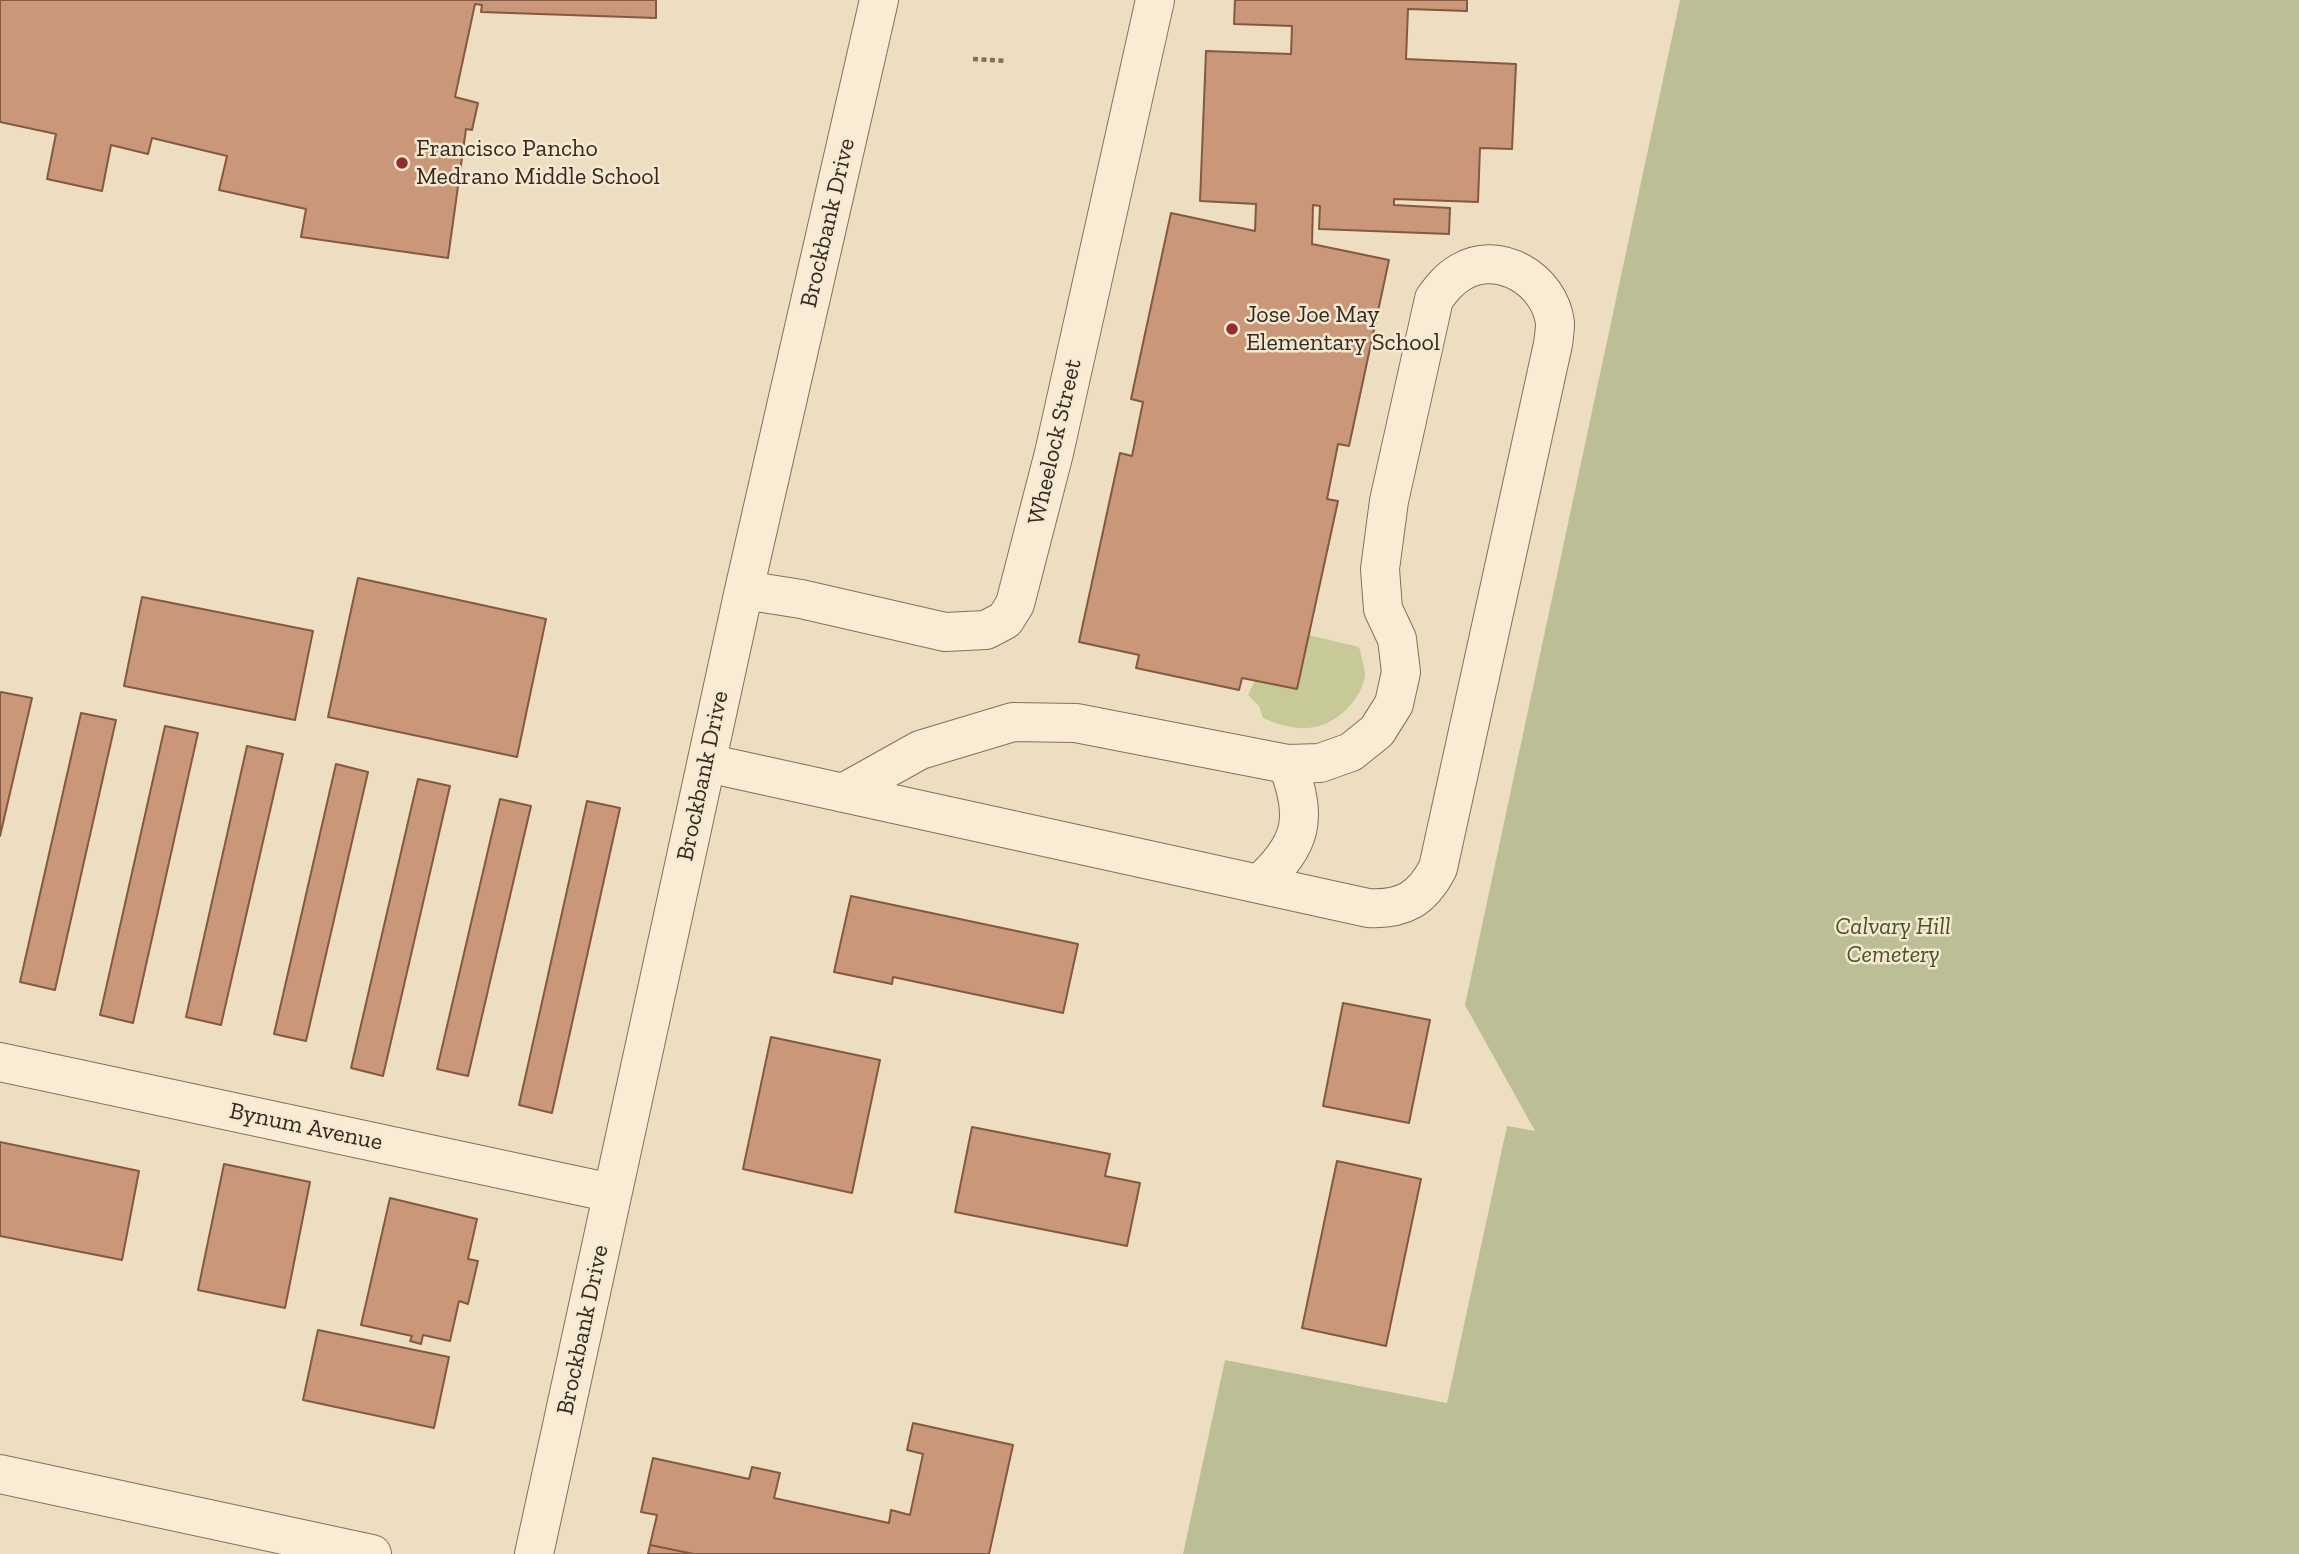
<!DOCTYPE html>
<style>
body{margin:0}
canvas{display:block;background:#eddec2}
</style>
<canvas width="2299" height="1554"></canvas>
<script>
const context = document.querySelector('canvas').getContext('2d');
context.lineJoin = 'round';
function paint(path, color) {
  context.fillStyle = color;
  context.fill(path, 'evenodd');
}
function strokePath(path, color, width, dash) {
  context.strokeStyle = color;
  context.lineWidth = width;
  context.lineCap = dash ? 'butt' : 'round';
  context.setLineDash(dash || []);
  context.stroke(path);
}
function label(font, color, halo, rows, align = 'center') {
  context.font = font + ' "Zilla Slab",serif';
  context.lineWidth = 5;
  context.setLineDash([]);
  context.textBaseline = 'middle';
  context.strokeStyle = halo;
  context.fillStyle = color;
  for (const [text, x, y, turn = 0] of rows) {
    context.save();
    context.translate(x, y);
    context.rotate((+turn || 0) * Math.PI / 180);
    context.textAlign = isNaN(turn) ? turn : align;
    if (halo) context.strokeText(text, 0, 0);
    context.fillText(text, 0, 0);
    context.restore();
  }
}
const green = new Path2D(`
 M1309,635L1359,647C1361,655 1364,665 1365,674C1365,683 1358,696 1352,703C1327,734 1296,733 1263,718L1259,706L1248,695L1255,680L1297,689Z`);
const cemetery = new Path2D(`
 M1680,0H2299V1554H1183L1225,1360L1447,1403L1507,1126L1535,1131L1465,1005Z`);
const building = new Path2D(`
 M0,0H656V18L481,12L482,5L475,4L455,97L478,103L472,130L466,129L448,258L301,237L306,209L219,190L227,156L152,138L148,154L111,145L102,191L47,179L56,134L0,122Z
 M1235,0H1467V11L1408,9L1406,59L1516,64L1512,149L1480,148L1478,202L1394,199V205L1450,208L1449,234L1319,229L1320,206L1313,205L1312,244L1389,260L1349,446L1338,444L1327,499L1338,501L1297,689L1242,678L1239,690L1136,668L1139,655L1079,642L1120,453L1132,456L1143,402L1131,399L1171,213L1255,231L1256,204L1200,201L1206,51L1291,54L1292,26L1234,24Z
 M358,578L546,619L517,757L328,717Z
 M142,597L313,631L295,720L124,686Z
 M1,692L32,698L0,836V694Z
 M81,713L116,720L55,990L20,982Z
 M165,726L198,733L133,1023L100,1015Z
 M247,746L283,754L221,1025L186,1017Z
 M336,764L368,772L306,1041L274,1034Z
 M418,779L450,786L383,1076L351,1068Z
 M500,799L531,806L468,1076L437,1069Z
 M587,801L620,808L552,1113L519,1105Z
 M851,896L1078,944L1063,1013L893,977L892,984L834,972Z
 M1343,1003L1430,1020L1409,1123L1323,1106Z
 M771,1037L880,1060L852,1193L743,1169Z
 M972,1127L1110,1154L1105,1176L1140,1183L1127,1246L955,1212Z
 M0,1142L139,1171L122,1260L0,1236Z
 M1337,1161L1421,1179L1386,1346L1302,1328Z
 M224,1164L310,1182L285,1308L198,1290Z
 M390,1198L477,1219L468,1259L478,1261L468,1304L459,1301L450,1341L423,1335L421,1344L410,1341L412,1336L361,1325Z
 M318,1330L449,1357L434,1428L303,1400Z
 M913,1423L1013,1445L989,1554H694L650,1545L657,1515L641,1512L653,1458L749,1479L752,1467L780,1473L774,1498L889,1523L891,1510L910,1515L923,1454L907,1450Z
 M650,1545L694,1554H648Z`);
const path = new Path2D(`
 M973,59L1006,61`);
const minor = new Path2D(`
 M744,590L801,599L945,632L986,630L1005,620L1015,604L1054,453L1155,0
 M707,763L1368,908C1403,910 1422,899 1438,868L1553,344C1554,337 1555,330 1555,323C1550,280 1499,249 1461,272C1449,279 1442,288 1434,299L1389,501L1380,569L1383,609L1397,639L1401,672L1394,704L1377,731L1351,752L1320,763L1287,764L1076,723L1013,722L920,750L843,793
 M1259,884C1302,846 1309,817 1287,764
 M0,1062L612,1193
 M0,1474L372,1554
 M534,1554L744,590L879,0`);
const markers = [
 [402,163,7,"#942b31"],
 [1232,329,7,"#942b31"]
];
const poiNames = [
 ["Francisco Pancho",416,149],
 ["Medrano Middle School",416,177],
 ["Jose Joe May",1246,315],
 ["Elementary School",1246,343]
];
const streetNames = [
 ["Brockbank Drive",828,223,-77],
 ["Wheelock Street",1055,442,-77],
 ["Brockbank Drive",703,776,-78],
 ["Bynum Avenue",306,1127,12],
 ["Brockbank Drive",583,1330,-78]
];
const parkNames = [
 ["Calvary Hill",1893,927],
 ["Cemetery",1893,955]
];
paint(green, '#c7ca97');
paint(cemetery, '#bcbf96');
paint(building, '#ca9779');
strokePath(building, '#855840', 2);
strokePath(minor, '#866f5a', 40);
strokePath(path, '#866f5a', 4.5, [5, 3.5]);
strokePath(minor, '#f8ecd5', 38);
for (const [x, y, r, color] of markers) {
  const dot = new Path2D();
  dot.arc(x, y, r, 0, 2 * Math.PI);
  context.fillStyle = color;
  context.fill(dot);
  strokePath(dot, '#f4e9d2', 2.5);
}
label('24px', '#36281e', '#f4e9d2', poiNames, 'left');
label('24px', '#36281e', '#f4e9d2', streetNames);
label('italic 24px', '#495225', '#f4e9d2', parkNames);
</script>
